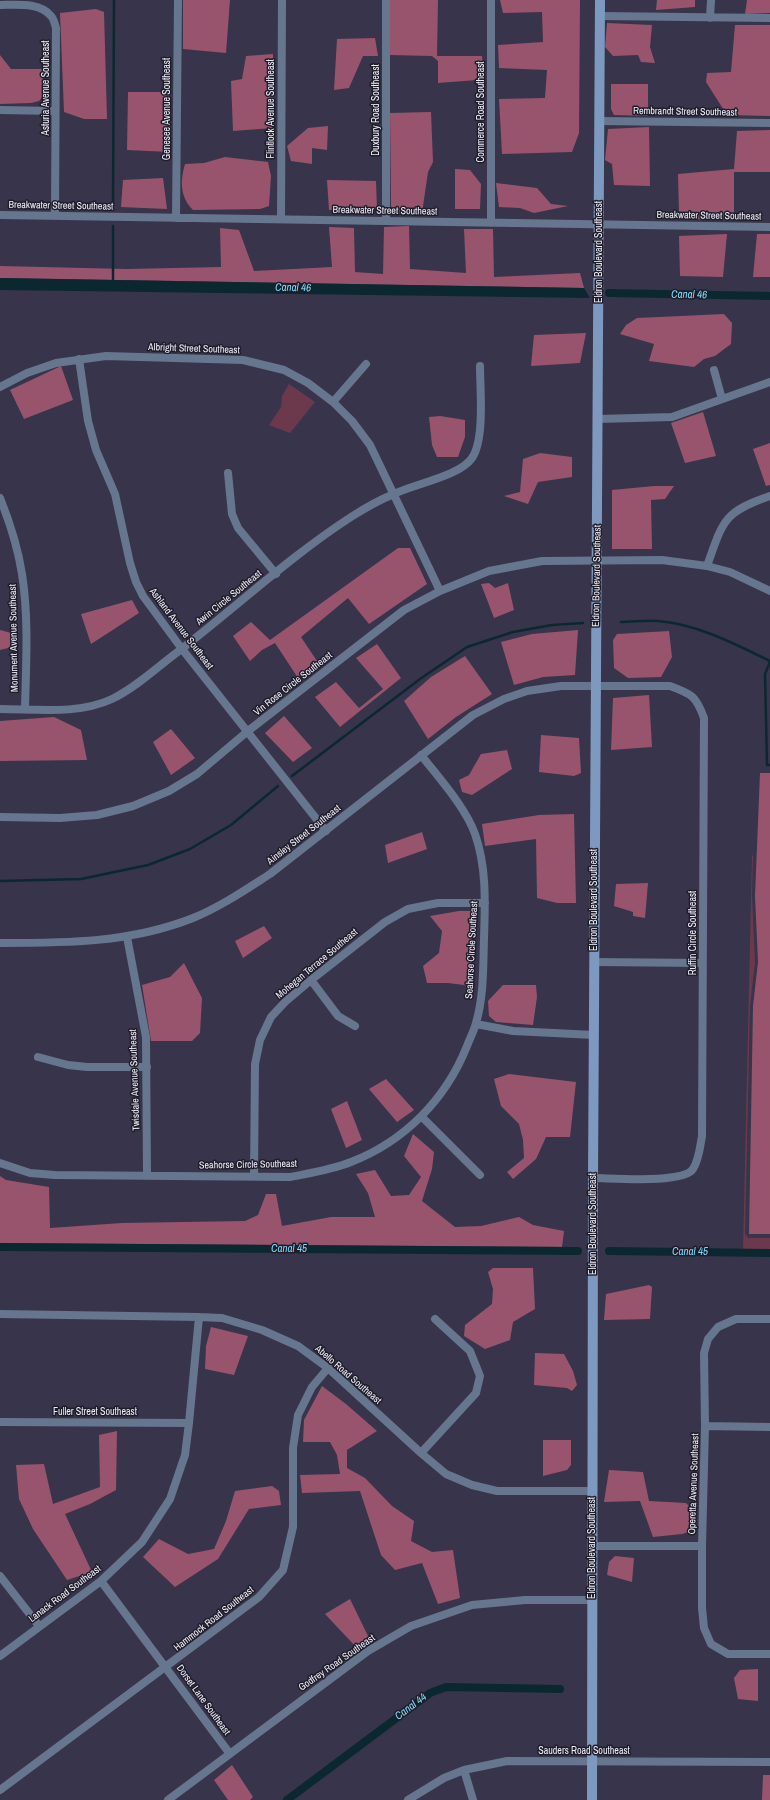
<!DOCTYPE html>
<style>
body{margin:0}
canvas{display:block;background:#37344b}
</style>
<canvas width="770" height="1800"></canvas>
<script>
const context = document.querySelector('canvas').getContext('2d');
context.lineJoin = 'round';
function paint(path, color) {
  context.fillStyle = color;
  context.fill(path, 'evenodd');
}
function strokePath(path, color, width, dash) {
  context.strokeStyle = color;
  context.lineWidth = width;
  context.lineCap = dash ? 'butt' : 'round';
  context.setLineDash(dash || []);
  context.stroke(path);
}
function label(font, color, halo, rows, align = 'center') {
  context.font = font + ' "Archivo Narrow",sans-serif';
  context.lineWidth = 3;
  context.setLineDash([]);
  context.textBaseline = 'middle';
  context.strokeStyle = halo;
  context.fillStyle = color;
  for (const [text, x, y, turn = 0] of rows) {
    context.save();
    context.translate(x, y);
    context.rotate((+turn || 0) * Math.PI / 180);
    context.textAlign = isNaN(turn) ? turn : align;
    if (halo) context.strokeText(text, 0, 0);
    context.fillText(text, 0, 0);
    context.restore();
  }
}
const green = new Path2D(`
 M289,384L315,402L290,433L269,425L281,407L282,396Z
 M753,855L752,896L755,962L750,1006L745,1234L748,1238H770V1251H743L752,856Z`);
const forest = new Path2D(`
 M183,0H230L226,53L183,49Z
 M390,0H438L437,56H482L484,77L477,80L438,83V61L432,56L390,55Z
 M500,0H580L579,133L572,152L502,154L499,99L545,98L547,70L499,68L498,45L543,42L542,12L503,13Z
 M657,0H695V7L656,10Z
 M747,0H770V13L745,14Z
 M96,9L104,12L107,119H84L64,112L60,13Z
 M607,23L652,25L650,47L655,63L641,62L638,55L613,56L605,47Z
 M735,25H770V116L727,115L706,82L707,73L731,72Z
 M375,38L378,56H363L349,88L334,90L337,39Z
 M0,48V55L11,69H42L44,95L39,101L31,103L0,104Z
 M273,54V128L233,131L231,81L242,79L246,56Z
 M611,84H648V116L614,115L611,109Z
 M128,92H169L170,152L127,150Z
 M431,112L433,162L428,172L422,213L396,214L391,206L390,113Z
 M328,126L327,150L312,148V164L291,161L287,146L308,128Z
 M649,127L650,186L614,185L612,164L605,160L608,129Z
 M770,130V172H734V220L690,219L679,214L678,174L734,169L737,131Z
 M225,157L268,162L271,176L269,206L260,209L193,210C180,197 180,181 185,164L204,163Z
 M455,169L470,170L481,184L480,209H455Z
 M163,178L167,209L121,207L123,180Z
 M327,180L376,181L377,209L329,210Z
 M496,183L537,188L551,204L568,206L534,213L520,208L499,207Z
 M409,226L410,269L466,273L464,229H493L494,277L580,273L584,288L0,278V266L126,269L221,267L220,228L239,230L254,271L332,267L329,227L354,228L355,272L383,274L384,227Z
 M727,234L723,277L680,276L679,236Z
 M757,234H770V277H753Z
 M724,314L732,323L731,344L715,356L704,359L694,367L649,361L654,344L620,334L626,325L637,318Z
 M586,333L580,363L531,366L534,335Z
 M61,366L73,400L24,419L10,390Z
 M703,412L716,456L685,463L671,423Z
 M440,416L465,420V437L458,457H437L432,445L429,417Z
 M770,443V485L766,486L753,449Z
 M540,453L572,457V477L538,482L528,504L504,496L520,492L523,459Z
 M654,486H674L665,499L651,500L652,549H612V490Z
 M398,548H410L427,584L369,624L348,598L301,637L319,664L298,678L275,643L262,650L250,661L233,636L251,622L270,640Z
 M489,583L495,588L508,583L514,610L494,618L481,584Z
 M132,600L139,613L91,644L81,614Z
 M0,630L15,634L12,647L0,650Z
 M578,630L575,675L543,677L514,685L501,642L532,634Z
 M669,631L672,657L661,677L628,678L614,668L613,640L617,634Z
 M377,644L401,678L340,727L315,697L336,682L359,708L383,689L356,658Z
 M465,656L492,694L456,717L428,739L404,701L431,677Z
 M649,695L652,747L611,750L613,698Z
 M284,716L312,748L293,762L265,733Z
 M54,717L81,730L87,760L0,761V721Z
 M171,729L195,758L171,775L153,742Z
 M541,735L579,738L581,773L574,776L539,772Z
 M507,750L512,769L472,795L462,792L459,780L469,775L481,754Z
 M760,773H770V1234H749L753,1006L758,962L755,896Z
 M574,814L576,903H557L537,898L536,839L485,846L482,824L539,815Z
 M422,832L427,849L388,863L385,845Z
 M648,883L645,918L633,916V912L614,906L616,884Z
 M459,911H472V986L448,983H427L423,966L439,953L442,931L430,916Z
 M264,926L272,938L243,958L235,941Z
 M184,963L202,998L200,1033L192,1041H151L142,985L170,977Z
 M503,985H536L537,997L533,1025L496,1022L489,1016L488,1001Z
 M509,1074L576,1082L570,1137H546L536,1159L513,1179L507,1172L524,1158L523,1140L519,1124L501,1106L494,1079Z
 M386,1079L414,1110L397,1122L369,1089Z
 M347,1101L362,1140L346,1148L331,1109Z
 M413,1134L434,1152L432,1169L422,1201L455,1227L481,1226L519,1217L533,1225L564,1231L562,1247L0,1243V1176L6,1180L49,1187L50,1228L122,1223L245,1221L258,1215L266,1194H276L282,1226L331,1217H375L368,1193L356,1174L375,1170L391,1196L409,1195L421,1177L404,1156Z
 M493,1268H533L535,1309L513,1322L510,1340L485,1349L464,1336L465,1325L492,1304L493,1289L488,1272Z
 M649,1285L652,1287L650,1319L604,1320L606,1294Z
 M211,1327L248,1336L234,1375L205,1369L206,1346Z
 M535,1353L564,1354L573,1371L577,1385L572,1391L567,1388L534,1385Z
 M322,1386L346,1404L377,1431L347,1450V1468L365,1478L392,1506L414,1521L411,1541L432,1552L453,1550L460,1598L438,1604L422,1563L395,1570L381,1555L360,1491L302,1493L300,1475L340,1474L337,1455L330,1442H303L304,1420Z
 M117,1431L116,1490L90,1504L65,1514L92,1572L67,1580L33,1529L19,1499L16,1465L44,1464L53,1504L100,1487L99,1435Z
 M543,1440H571V1465L567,1470L543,1476Z
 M609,1470L643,1472L649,1501L686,1503L692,1509V1531L682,1534L653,1537L640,1501L604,1502Z
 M272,1486L279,1491L281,1505L249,1509L218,1559L175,1587L143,1557L159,1539L188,1554L214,1549L226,1521L235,1491Z
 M615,1556L634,1558L632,1582L607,1575L609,1562Z
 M350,1599L369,1638L356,1647L325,1614Z
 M758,1669V1701L738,1699L734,1678L740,1670Z
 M232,1765L253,1797L250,1800H228L214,1780Z
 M763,1775H770V1800H762Z`);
const water = new Path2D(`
 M0,278L584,288L590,298L0,290Z`);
const stream = new Path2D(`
 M113,205L114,0
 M113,226V283
 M621,622C633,622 646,620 658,621C697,624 735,644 770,661
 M770,662L765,674L767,765H770
 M292,776L420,679L467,647L513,632L552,625L583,623
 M0,881L81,879L148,865L190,849L231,825L278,786`);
const canal = new Path2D(`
 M609,293L770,296
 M0,1247L578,1251
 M609,1251L770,1253
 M287,1800L430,1693L446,1687L560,1689`);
const street = new Path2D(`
 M491,0V223
 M0,5C16,5 40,2 51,16C54,19 55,25 56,28L55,216
 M601,16L770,18
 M710,18L711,0
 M0,110L55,111
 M599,121L770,123
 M0,215L770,227
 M176,218L178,0
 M281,219L282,0
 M386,221V0
 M79,359L88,421L96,450L115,494L130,563L136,582L143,596L182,649L326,831
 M714,370L722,399
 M0,387L27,373L56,363L106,356L243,360L284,370L308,383L333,402L352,421L370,445L440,591
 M333,402L366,364
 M598,419L672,417L770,382
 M228,473L232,514L238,528L276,574
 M0,498C10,523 18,548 22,574C29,618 26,665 25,709
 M707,566C723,521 723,512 770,496
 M0,709C36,709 78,715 112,699C135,688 155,669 175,654C234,609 289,557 351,517C365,508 379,500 394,494C414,484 460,476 472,458C485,439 480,389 480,366
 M0,817L60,818L97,815L133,806L169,791L197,774L248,731L404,610L440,591L489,571L542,561L662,560L707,566L730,572L770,591
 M127,937L146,1037L147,1175
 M0,943C66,943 130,943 193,918C220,907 245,890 270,874L473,715L504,699L527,691L561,686H670C692,694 696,696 704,718L702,1136C700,1147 699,1160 693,1169C683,1184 612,1178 593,1178
 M594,962L702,963
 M311,980L338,1016L355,1026
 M476,1024L513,1031L594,1035
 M38,1057L68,1065L87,1067H147
 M422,1117L480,1175
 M0,1163L30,1173L55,1175L290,1177C310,1173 331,1170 351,1162C405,1141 446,1099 467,1046C470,1038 474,1031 476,1023C484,996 483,967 484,939C485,904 487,868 475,834C466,808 439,778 421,755
 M254,1176L255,1064L260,1040L271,1017L285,1002L311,980L385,922L408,909L438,903H485
 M0,1314L199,1317L222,1318L262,1330L298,1346L328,1368L421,1453L446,1474L472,1485L497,1491H592
 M770,1319H736L718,1327L708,1339L704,1353L705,1426L702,1546V1608L704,1628L711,1644L728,1654H770
 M0,1422L189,1423
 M705,1426L770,1427
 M421,1453L476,1393L480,1376L470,1351L435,1319
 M592,1546H702
 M0,1576L39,1626
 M101,1581L230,1754
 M0,1656L101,1581L142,1542L170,1499L185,1455L189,1423L199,1317
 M464,1770L473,1800
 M0,1790L259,1597L283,1570L293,1527V1448L298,1415L312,1387L328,1368
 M168,1800L368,1651L411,1626L472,1605L525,1600H592
 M408,1800L444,1778L464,1770L507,1761L770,1762`);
const secondary = new Path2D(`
 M592,1800L593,1178L600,0`);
const streetNames = [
 ["Asturia Avenue Southeast",46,88,-90],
 ["Genesee Avenue Southeast",167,109,-90],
 ["Flintlock Avenue Southeast",271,109,-90],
 ["Duxbury Road Southeast",376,110,-90],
 ["Commerce Road Southeast",481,112,-90],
 ["Rembrandt Street Southeast",685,112,1],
 ["Breakwater Street Southeast",61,206,1],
 ["Breakwater Street Southeast",385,211,1],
 ["Breakwater Street Southeast",709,216,1],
 ["Eldron Boulevard Southeast",599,252,-90],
 ["Albright Street Southeast",194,349,2],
 ["Eldron Boulevard Southeast",597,576,-89],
 ["Awin Circle Southeast",229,598,-39],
 ["Ashland Avenue Southeast",181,629,53],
 ["Monument Avenue Southeast",14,638,-91],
 ["Vin Rose Circle Southeast",293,684,-38],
 ["Ainsley Street Southeast",304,835,-38],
 ["Eldron Boulevard Southeast",594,900,-90],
 ["Ruffin Circle Southeast",693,933,-90],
 ["Seahorse Circle Southeast",472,950,-87],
 ["Mohegan Terrace Southeast",317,964,-40],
 ["Twisdale Avenue Southeast",135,1080,-92],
 ["Seahorse Circle Southeast",248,1165,-1],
 ["Eldron Boulevard Southeast",593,1224,-90],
 ["Abello Road Southeast",348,1375,41],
 ["Fuller Street Southeast",95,1412],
 ["Operetta Avenue Southeast",694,1484,-88],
 ["Eldron Boulevard Southeast",592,1548,-90],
 ["Lanack Road Southeast",65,1594,-37],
 ["Hammock Road Southeast",214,1619,-38],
 ["Godfrey Road Southeast",337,1663,-35],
 ["Dorset Lane Southeast",203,1700,54],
 ["Sauders Road Southeast",584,1751]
];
const waterNames = [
 ["Canal 46",293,288,1],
 ["Canal 46",689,295,1],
 ["Canal 45",289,1249],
 ["Canal 45",690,1252],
 ["Canal 44",411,1707,-37]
];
paint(green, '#6b394b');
paint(forest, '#98546c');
paint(water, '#0b2831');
strokePath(stream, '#0b2831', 2.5);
strokePath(canal, '#0b2831', 8);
strokePath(street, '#65768e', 8);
strokePath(secondary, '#7d99bf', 10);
label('10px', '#edecfb', '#1f1d28', streetNames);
label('italic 11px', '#7ddbfb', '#1f1d28', waterNames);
</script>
